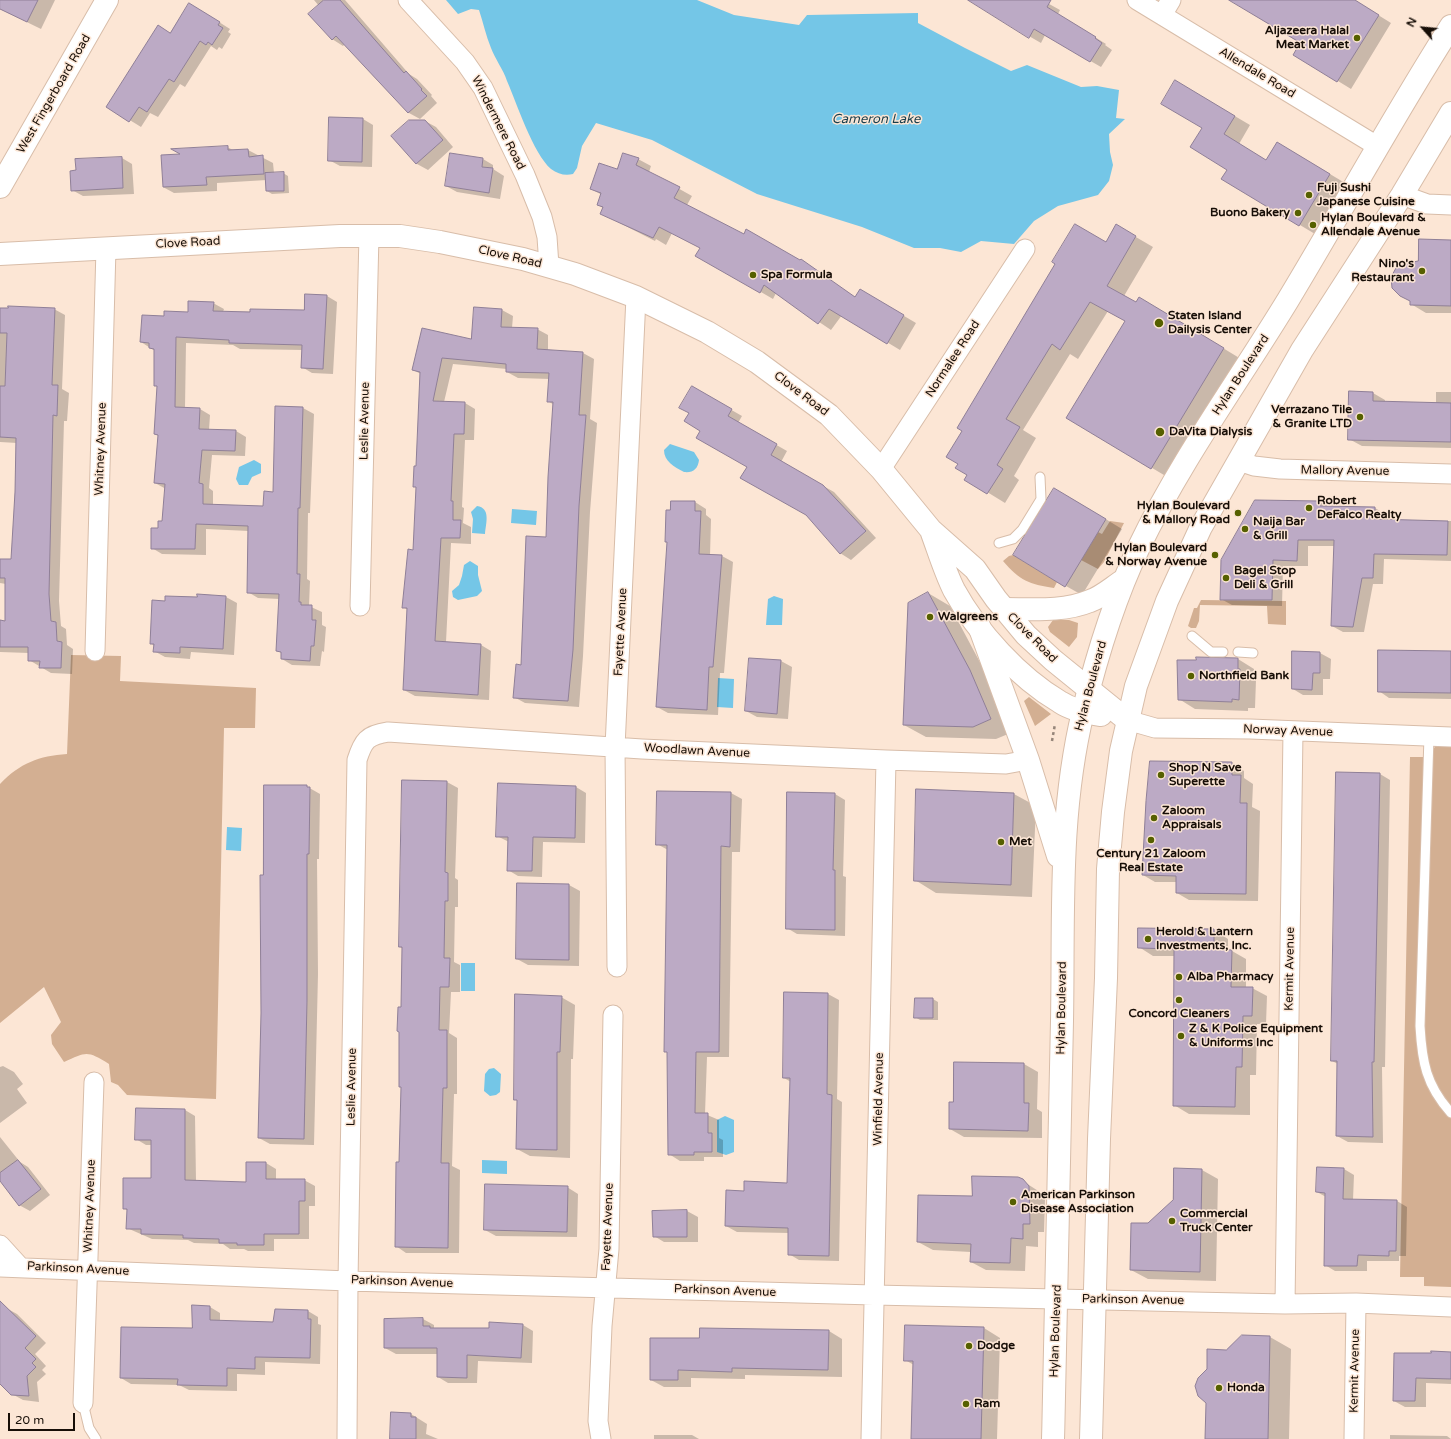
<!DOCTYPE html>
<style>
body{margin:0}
#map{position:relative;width:1451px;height:1439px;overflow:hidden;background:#fce6d5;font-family:"Varela Round",sans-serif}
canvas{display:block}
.north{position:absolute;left:1403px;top:8px;width:40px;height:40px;-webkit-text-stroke:3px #fce6d5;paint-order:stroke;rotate:297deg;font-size:11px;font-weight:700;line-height:16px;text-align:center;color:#170e07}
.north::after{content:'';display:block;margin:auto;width:14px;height:18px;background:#170e07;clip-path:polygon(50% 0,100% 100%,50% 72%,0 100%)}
.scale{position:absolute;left:8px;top:1413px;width:67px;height:18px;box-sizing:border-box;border:2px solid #170e07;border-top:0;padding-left:5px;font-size:12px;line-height:14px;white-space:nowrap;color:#170e07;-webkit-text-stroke:3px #fce6d5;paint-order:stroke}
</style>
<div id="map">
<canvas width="1451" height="1439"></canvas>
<div class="north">N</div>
<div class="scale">20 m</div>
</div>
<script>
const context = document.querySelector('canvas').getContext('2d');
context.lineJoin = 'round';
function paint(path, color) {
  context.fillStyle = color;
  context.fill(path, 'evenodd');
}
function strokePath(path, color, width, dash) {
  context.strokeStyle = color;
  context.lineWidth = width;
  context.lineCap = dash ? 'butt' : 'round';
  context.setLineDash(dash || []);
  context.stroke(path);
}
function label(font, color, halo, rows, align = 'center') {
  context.font = font + ' "Varela Round",sans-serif';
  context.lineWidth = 3;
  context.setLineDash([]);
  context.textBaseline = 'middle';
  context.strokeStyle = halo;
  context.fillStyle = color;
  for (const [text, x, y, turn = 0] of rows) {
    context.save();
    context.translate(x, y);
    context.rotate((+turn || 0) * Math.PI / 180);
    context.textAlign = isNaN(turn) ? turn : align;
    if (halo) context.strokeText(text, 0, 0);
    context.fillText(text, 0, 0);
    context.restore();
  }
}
const green = new Path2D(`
 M1110,521L1124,523L1104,562L1098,569L1081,560L1098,532L1102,534Z
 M1013,555L1057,582L1054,588C1029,584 1020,581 1003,561L1009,556Z
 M1201,600L1286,601V625L1268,624L1267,606L1200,605L1199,621L1196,628H1191L1188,626L1194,608H1197Z
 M1053,620H1069L1078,623L1077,637L1069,647L1050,632L1048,627Z
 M71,655L121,656L120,681L256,688L255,728H224L216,1099L127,1095L118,1085L111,1082L109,1064C87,1050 86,1052 64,1062L52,1044L51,1035L61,1022L44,987L0,1023V784C20,763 39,756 67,754Z
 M1029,697L1051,714L1035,726L1024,701Z
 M1451,742V1287L1424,1286V1277H1400L1410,757H1432L1433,750L1437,743Z`);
const water = new Path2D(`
 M446,0H697L734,15L799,25L807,15L918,13V23L965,48L1011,71L1027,65L1081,87L1097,86L1119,90L1116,118L1125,119L1109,134L1110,152L1113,165L1109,181L1098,195L1058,206L1034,221L1014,244L981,241L961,252L940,248H914L862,227L757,194L652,140L596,123L582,146L577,168L573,174C565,176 558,174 551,169C533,153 517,104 507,81C503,69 495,59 491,48C486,36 483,22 479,10L471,9L458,14Z
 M670,444L694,452L699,460C698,469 693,473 684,472C674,467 664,461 664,450Z
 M254,460L261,464V473L252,477L248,485H239L236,479L239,467Z
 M477,506C491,508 486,523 485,534L472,533L473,519L471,512Z
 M512,509L537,511L536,525L511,523Z
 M470,561L478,566V575L482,591L477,596L458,600L453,597L452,591L459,585L462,576L464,565Z
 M774,596L783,599L782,625H766L768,599Z
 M718,678L734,679L733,708L717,707Z
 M227,827L242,828L241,851L226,850Z
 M461,963H475V991H461Z
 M494,1068L501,1074L500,1092L496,1095L490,1096L484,1091L485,1074L489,1069Z
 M725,1116L734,1120V1152L726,1155L717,1152V1120Z
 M482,1160L507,1161V1174L482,1173Z`);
const shadow = new Path2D(`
 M0,0H55L41,29L0,9Z
 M314,0H345L409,74L417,79L432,95L431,96L437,103L420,119L409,113L345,44L343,46L332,39L319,6Z
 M974,0H1042L1060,10L1058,14L1106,44L1105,45L1112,50L1101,67L1045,35L1041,43L994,16Z
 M1231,0H1354L1391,23L1351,89L1294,54L1302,42Z
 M200,10L230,29L228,32L231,34L222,49L219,47L217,50L211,46L185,87L180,84L158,117L150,113L141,127L107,106L170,33Z
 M1175,81L1250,125L1239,144L1267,161L1293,152L1345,183L1315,234L1223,179L1228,170Z
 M363,119L373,125L372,167L340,166L329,160Z
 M425,121L436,127L453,147L428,170L417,164L392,136Z
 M227,147L235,151L248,150L273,163L274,173H283L288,176L289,193L272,194L267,191V180L217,183V191L174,193L163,187L183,155Z
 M122,158L132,164L134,194L83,196L72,190Z
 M483,159L493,165V169L504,176L500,199L457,192L446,186Z
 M638,159L651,166L649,172L692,196L687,205L744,235L800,262L801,260L856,298L860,290L916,323L900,350L842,315L831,330L776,293L773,299L697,255L701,248L672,233L666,245L656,239L655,241L602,214L603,208L598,205L602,195L591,189L618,170Z
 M1117,226L1153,247L1124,296L1136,304L1157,308L1241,359L1169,478L1068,418L1126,321L1108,311L1078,359L1070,354L1023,430L1036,438L1014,476L1019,480L1005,503L966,479Z
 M1451,241V313H1426L1411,304L1419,262Z
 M306,295L327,296L337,302L333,374L312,373L302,367L303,350L240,349L233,345L186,343L185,408L200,409L210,415L209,430L236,431L246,437L245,456L212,455L209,488L213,491V505L264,507L274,493L276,407L303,408L314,414L310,513H308L307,579L310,581L309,606L322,612V625L326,627L324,652L322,651L320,666L292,665L282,659V653L277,651L280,599L258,598L248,592L249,531L206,529V555L162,554L152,548L159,529L163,522L166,489L155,483L159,436L155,434L158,387L155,385V351L141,342L165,317L189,313L213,303L224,309L223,312L305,311Z
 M475,308L502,310L513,316L512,328L537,329L548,335V351L583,353L594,359L590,419L597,423L590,512L583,656L579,707L525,703L514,697L547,538L554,405L548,401L550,379L518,378L507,372V369L453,364L444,402L465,403L475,409L474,440H465L462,507L464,508L463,523L471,527V544L451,543L446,642L481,645L491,651L489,700L415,696L404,690L408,610L403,607L414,551L417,488L414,486L417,467L421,374L413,370L472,340Z
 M0,309H54L65,315L62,389L69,393L67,421H64L59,601L61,626L66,629L67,645L73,649L72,674L51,673L29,660V653L0,652V621L6,622V584L0,583V560H12L17,443L0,442Z
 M693,388L742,416L738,423L787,451L781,462L834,492L876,538L851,560L840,553L807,515L702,430L690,413Z
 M1436,392H1451V448L1362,446L1349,439L1373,393L1385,400V402L1436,403Z
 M1071,498L1122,529L1082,595L1066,586Z
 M672,502H695L706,509V515L711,519L710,556H722L733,562L724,673H720L718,715L668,713L657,707L668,543L666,542Z
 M1320,502L1329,507L1375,508L1385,514V520L1451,521V561L1384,559L1383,584H1373L1364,632H1343L1332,626L1335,546H1308V566H1283L1282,606L1232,605L1221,599Z
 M928,593L950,606L991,683L1013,732L996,739L926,737L904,725Z
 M226,597L237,603L234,655L191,652L190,659L165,657L154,651V646L151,643L166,602Z
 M1451,652V699L1389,698L1379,691Z
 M1320,653L1331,659L1330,679H1323V695H1303L1293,689Z
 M750,659L781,661L792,667L788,719L757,717L746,711Z
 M1238,659L1254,669V678L1256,680L1255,708H1248V711L1195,709L1179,699Z
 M1232,763L1244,771V778L1253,784L1252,807L1260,811L1258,901L1189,900L1177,893V882H1155L1143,875Z
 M1380,774L1390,780L1385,1067H1382L1383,1143L1348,1142L1337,1136L1338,1064L1332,1061Z
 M447,782L458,788L455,878L458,880V907H455L454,962L460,965V992H451L449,1033L457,1038V1094H454L452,1166L460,1170L459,1253H406L396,1246L402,1088L400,1087L403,949L400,947Z
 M306,786L320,794L319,859H317L318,974L314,1145L270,1144L259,1138L264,876Z
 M576,787L586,793L585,843L543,842L542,877L518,876L508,870L509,842L497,836Z
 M917,790L1014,794L1036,806L1032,897L936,893L915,880Z
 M658,792L731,793L742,799L740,852H732L729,1057H707L705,1114L719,1120V1138L723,1140V1157H704V1161H680L669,1154L668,1053L665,1051L668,850L657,844Z
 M835,794L845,800L843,876L846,877L845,936L797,934L787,928Z
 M569,885L580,891L579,966L528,965L517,959Z
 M1214,930L1228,939V951H1232L1246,959V988H1252L1267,996L1266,1024H1257L1256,1075H1250V1115L1189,1114L1174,1105L1175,956H1153L1139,947Z
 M785,993L828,994L839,1000L837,1099L842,1102L839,1261L799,1260L789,1254V1233L737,1232L726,1226L745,1192L788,1184L791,1082L784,1078Z
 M561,997L575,1005L573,1059H571L570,1158L530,1156L517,1149L518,1101L515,1099Z
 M933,999L938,1002V1020H920L915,1017Z
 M1024,1064L1038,1072L1037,1109L1042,1112V1138L964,1137L950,1129L954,1103Z
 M3,1066L14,1072L23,1084L17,1089L27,1103L0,1123V1067Z
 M137,1109L185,1110L195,1116L196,1181L247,1183L266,1163L276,1169V1180H304L315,1186V1206H309V1239H274V1251H248L244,1249H230L223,1244L194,1243L188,1240L152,1239L127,1228L128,1211L124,1208L152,1180V1145H146L136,1139Z
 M0,1137L20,1162L28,1167L50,1195L30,1211L19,1205L0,1180Z
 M1344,1169L1354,1175L1353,1200L1397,1201L1407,1207L1406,1256H1399V1261H1367V1271H1335L1325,1265L1326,1197L1317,1192Z
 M1202,1170L1218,1179L1216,1281L1148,1279L1131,1270L1149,1224L1174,1200Z
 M1018,1178L1043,1194L1045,1199L1044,1232H1038V1247L1026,1246L1025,1271L986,1270L971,1262V1252L933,1250L918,1242L973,1197Z
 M567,1187L578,1194L577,1237L496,1236L485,1230Z
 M687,1211L698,1217V1242H664L654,1236L653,1212Z
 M210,1307L220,1313V1322L274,1323L308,1311L318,1317V1324L321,1325L320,1364L265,1362V1375L237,1374V1391L189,1390L179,1385L131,1384L121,1378L193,1329Z
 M6,1308L17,1314L46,1343L35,1354L46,1366L42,1370L46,1374L37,1382L39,1402L23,1400L12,1394L0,1382V1314Z
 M423,1319L434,1325V1329H490L523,1325L533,1331L532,1363L478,1361L477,1383H448L438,1377V1354H396L385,1348Z
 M984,1328L1000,1338L997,1439H912L914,1365L905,1360Z
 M829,1331L842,1339V1377L745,1375V1379L691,1378V1387H664L651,1380L700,1339Z
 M1243,1336L1270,1337L1291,1349L1289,1439H1206L1226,1351Z
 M1451,1353V1384L1426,1383V1407H1405L1394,1401L1395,1354Z
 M411,1414L427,1424L426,1434L438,1439H392Z
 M654,1435H692L699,1439H654Z
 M1390,1435L1447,1436L1451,1439H1390Z`);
const building = new Path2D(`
 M0,0H38L27,22L0,9Z
 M324,0H340L404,73L406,71L422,89L421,90L427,96L408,113L336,36L332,40L308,14Z
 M968,0H1051L1047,7L1096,37L1095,38L1102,43L1090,62L1034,29L1029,38Z
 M1229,0H1355L1379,15L1337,82L1293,55L1300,43Z
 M189,3L220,22L218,25L223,28L212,45L208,42L206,45L200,41L174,82L169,79L147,112L139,107L129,122L106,107L158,25L170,33Z
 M1175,80L1235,116L1224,134L1266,160L1277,142L1330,174L1299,226L1221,179L1227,170L1190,147L1202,128L1161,104Z
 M329,117L363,118L362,162L328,161Z
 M409,120H425L443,140L416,164L391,136Z
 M228,146V150L248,149L249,157L263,155L264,174L206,177L207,185L163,187L161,155L180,154L171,149Z
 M450,153L483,158L482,167L493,168L489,193L445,186Z
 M623,153L639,158L636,165L680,187L674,198L744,234L746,229L800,260L801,259L855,297L860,289L904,315L887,344L829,309L818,324L764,285L760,293L695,256L700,248L659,227L653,238L600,214L603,207L597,205L601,193L590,189L599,163L617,169Z
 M122,157L123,188L71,191L70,171L76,170L75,159Z
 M284,172V191H266L265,173Z
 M1075,224L1106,242L1116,224L1136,236L1107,286L1136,302L1139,297L1224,348L1151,469L1066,418L1125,321L1090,302L1060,350L1052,344L1006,419L1020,427L997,465L1003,469L987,494L964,480L967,475L955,468L958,464L946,457L962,431L957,428L1055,264L1052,262Z
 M1419,239L1451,240V306L1410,305V301L1400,296L1392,288L1391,277L1396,268L1404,264L1418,261Z
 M305,294L327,295L323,369L301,368L302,345L229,343V340L176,337L175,407L200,408L199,429L236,430L235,451L202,450L199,483L203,484V504L263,506L264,491L273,492L275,406L303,407L300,508H298L297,574H300L299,602H301V605H312V620H316L314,646H311L310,661L281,659V652L276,651L279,594L247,593L248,526L196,524L195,549H151V528H158V521H162L165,484L154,483L158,435L154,434L157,386H154V349L149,348V343L140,342L142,315L164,316V311L188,312V301L214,302L213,311L250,312V309L304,310Z
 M8,306L55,308L52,385H58L57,416L53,415L49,594L51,621L56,622L57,641L62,642L61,668H39L40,661H28V647H0V620L5,621V578H0V559H11L15,492L16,438L0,437V386H5L7,333H0V308H8Z
 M474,307L502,309L501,327L538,328L537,349L583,352L579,415H586L579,506L573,650L568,701L513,698L516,664L521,665L526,536L546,537L548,477L553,402H547L549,373L506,372V364L442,358L433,401L465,402L464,434H454L451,501H453V520H461L460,538H441L435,641L481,644L478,695L403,690L407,608H402L408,549L413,550L416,487H413L414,466H416L420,372L412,370L422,328L471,339Z
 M692,386L732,409L728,416L777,444L771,455L823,485L866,531L840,554L806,515L740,478L747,467L696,438L700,431L684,421L689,413L679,408Z
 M1349,391L1373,392V401L1451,403V442L1348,440Z
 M1054,488L1106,519L1065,587L1013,555Z
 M1255,500L1320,501V506L1375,507V519L1448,521L1447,555L1374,554L1373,578H1362L1353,627L1331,626L1334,540H1298L1297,561L1273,560L1272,600H1220L1221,560Z
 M671,501H695V511H701L699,554L722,555L713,667H709L707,710L656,707L667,542H665L666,510H670Z
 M928,592L970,670L991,719L973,727L903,725L908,603Z
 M197,594L226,596L223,649L180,647V653L153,652L154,644H150L152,600L165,601V596L197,597Z
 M1378,650L1451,651V693L1378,692Z
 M1292,651L1320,652V673H1313L1312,690L1292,689Z
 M1196,657L1238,658V669H1240L1239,700L1232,699V702L1178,700L1177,660H1196Z
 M749,658L781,660L777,714L745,711Z
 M1150,761L1232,762V775H1241L1240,803H1247L1246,894L1176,893V876L1142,875L1146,801Z
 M1336,772L1380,773L1374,1062H1372L1373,1137L1336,1136L1337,1061H1331Z
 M402,780L447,781L445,872L448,873V901H445L444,958H450L449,987H440L439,1030H447V1088H443L441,1163H449L448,1248L395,1247L396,1162H399L401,1087H399V1032L397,1031L398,1007H401L402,947H399Z
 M498,783L576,786L575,838L533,837L532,871H507L508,837H496Z
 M264,785H307V787H310L309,854H307V1001L304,1139L258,1138L261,1013L260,875H263Z
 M916,789L1014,793L1011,885L914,881Z
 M657,791L731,792L730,847L721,846L719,1052H696L695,1113H708V1133H712V1152H694V1155H668L667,1052H664L667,845H656Z
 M787,792L835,793L833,870H835V930L786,929Z
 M517,883L569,884V960L516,959Z
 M1138,928L1214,929V949L1232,950L1231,987H1253L1252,1016H1243L1242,1067H1236L1235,1107L1173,1106L1174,949L1138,948Z
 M784,992L828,993L827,1094L832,1095L829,1256L788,1255V1228L725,1226L726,1190L744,1191V1181L787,1183L790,1078H783Z
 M515,994L562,996L560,1052H557V1150L516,1149L517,1100H514Z
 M915,998H933V1018H914Z
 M954,1062L1024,1063V1103H1029L1028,1131L949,1129V1102H953Z
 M136,1108L185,1109V1180L246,1182V1162H266V1179H305V1201H299V1234H264V1245H237V1243H219V1239L183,1238V1235L141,1234V1229H126L127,1209H123V1178H151V1140H135Z
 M18,1160L41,1189L19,1206L0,1181V1173Z
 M1317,1167L1344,1168L1343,1199L1397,1200L1396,1251H1389V1256L1358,1255L1357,1266H1324L1325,1193L1316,1192Z
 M1174,1168L1202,1169L1200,1272L1130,1270L1131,1223H1148L1173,1200Z
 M972,1176L1018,1177L1023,1179L1029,1186L1030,1224H1023V1239L1011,1238L1010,1263L970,1262L971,1244L917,1242L918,1195L972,1196Z
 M485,1184L568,1186L567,1232L484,1230Z
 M687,1210V1237H653L652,1211Z
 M0,1301L36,1336L25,1348L36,1359L32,1363L36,1367L27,1376L29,1396L11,1395L0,1384Z
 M192,1305L210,1306V1320L273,1322L275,1309L308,1310V1319H311L310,1358L255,1357V1369L227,1368V1386L177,1385L178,1379L120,1378L121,1327L192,1328Z
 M423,1318V1326H430V1328H489V1322L523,1324L521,1358L467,1355V1378L437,1377V1348H384V1319Z
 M905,1325L984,1327L981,1439H911L913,1361H904Z
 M700,1328L829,1330L828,1370L732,1368V1372L678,1370V1380H650V1338H699Z
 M1242,1335L1270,1336L1268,1439H1205L1206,1403L1198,1396L1195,1386L1198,1378L1207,1369V1349L1226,1350Z
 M1431,1351L1451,1352V1379L1416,1378L1415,1401H1393L1394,1353H1431Z
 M391,1412L411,1413V1417H416V1439H390Z`);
const path = new Path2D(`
 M1052,741L1055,724`);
const lane = new Path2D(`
 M999,543L1013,539L1022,530L1041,499L1040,477
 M1192,636L1211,652H1223
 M1238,652L1253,653
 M1429,736L1420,1026C1422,1062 1426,1085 1451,1113
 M83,1403L89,1428L96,1439`);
const street = new Path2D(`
 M408,0L465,62L483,88L525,175L542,217L547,237L549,266
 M1137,0L1377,146
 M1162,15L1171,0
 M1402,195L1427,204L1451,205
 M1239,461L1254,466L1280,469L1451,474
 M881,469L1025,249
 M360,606L369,235
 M95,651L106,248
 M1127,720L1155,728L1250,729L1451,737
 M617,967L615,747L636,297
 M0,1245L20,1267
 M0,1267L348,1281L874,1295L1285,1304L1356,1303L1451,1307
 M1285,1304L1293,731
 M83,1403L94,1082
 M347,1439L348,1281L357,760C363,741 367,735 388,732L642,749L886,760L1006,764L1028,760
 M601,1439L598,1421L602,1326L609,1249L613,1015
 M871,1439L886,760
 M1354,1439L1356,1303`);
const secondary = new Path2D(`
 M0,187L107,0
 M0,254L340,236H400L440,242L523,259L575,274L636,297L707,332L757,362L829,415L881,469L931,530L975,569L996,599L1026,635L1053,660L1127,720
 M932,533C939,552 945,572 954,590C977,632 1019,678 1060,702C1072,710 1087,713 1101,715`);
const primary = new Path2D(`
 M1004,609C1033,609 1063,612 1090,601C1102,597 1114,586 1124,580
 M979,626L1028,760L1058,856
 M1053,1439C1057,1300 1060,1161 1062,1021C1064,916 1058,816 1083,712C1097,655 1114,599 1139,547C1181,460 1238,382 1288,300C1343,209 1394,115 1451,26
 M1091,1439L1099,1139L1106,978L1108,869L1113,812L1121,751L1136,686L1167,601L1201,527L1302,350L1402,195L1451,113`);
const markers = [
 [1357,38,4,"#566000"],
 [1309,195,4,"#566000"],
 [1298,213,4,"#566000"],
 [1313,225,4,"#566000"],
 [1422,271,4,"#566000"],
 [753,275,4,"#566000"],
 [1159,323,5,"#566000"],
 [1360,417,4,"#566000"],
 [1160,432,5,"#566000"],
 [1309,508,4,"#566000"],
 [1238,513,4,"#566000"],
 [1245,529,4,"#566000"],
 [1215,555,4,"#566000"],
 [1226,578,4,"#566000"],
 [930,617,4,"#566000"],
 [1191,676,4,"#566000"],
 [1161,775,4,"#566000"],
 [1154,818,4,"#566000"],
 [1151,840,4,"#566000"],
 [1001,842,4,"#566000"],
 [1148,939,4,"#566000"],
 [1179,977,4,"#566000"],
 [1179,1000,4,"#566000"],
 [1181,1036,4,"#566000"],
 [1013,1202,4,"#566000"],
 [1172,1221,4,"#566000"],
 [969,1346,4,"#566000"],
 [1219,1388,4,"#566000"],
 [966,1404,4,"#566000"]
];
const poiNames = [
 ["Aljazeera Halal",1349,31,"right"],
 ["Meat Market",1349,45,"right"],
 ["Fuji Sushi",1317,188],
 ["Japanese Cuisine",1317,202],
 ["Buono Bakery",1290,213,"right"],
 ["Hylan Boulevard &",1321,218],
 ["Allendale Avenue",1321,232],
 ["Nino's",1414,264,"right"],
 ["Restaurant",1414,278,"right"],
 ["Spa Formula",761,275],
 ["Staten Island",1168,316],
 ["Dailysis Center",1168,330],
 ["Verrazano Tile",1352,410,"right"],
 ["& Granite LTD",1352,424,"right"],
 ["DaVita Dialysis",1169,432],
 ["Robert",1317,501],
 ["DeFalco Realty",1317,515],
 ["Hylan Boulevard",1230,506,"right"],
 ["& Mallory Road",1230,520,"right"],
 ["Naija Bar",1253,522],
 ["& Grill",1253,536],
 ["Hylan Boulevard",1207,548,"right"],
 ["& Norway Avenue",1207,562,"right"],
 ["Bagel Stop",1234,571],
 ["Deli & Grill",1234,585],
 ["Walgreens",938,617],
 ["Northfield Bank",1199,676],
 ["Shop N Save",1169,768],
 ["Superette",1169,782],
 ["Zaloom",1162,811],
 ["Appraisals",1162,825],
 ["Met",1009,842],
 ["Century 21 Zaloom",1151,854,"center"],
 ["Real Estate",1151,868,"center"],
 ["Herold & Lantern",1156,932],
 ["Investments, Inc.",1156,946],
 ["Alba Pharmacy",1187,977],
 ["Concord Cleaners",1179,1014,"center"],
 ["Z & K Police Equipment",1189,1029],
 ["& Uniforms Inc",1189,1043],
 ["American Parkinson",1021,1195],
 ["Disease Association",1021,1209],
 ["Commercial",1180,1214],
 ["Truck Center",1180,1228],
 ["Dodge",977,1346],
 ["Honda",1227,1388],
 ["Ram",974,1404]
];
const streetNames = [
 ["Allendale Road",1257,73,31],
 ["West Fingerboard Road",54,94,-60],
 ["Windermere Road",498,123,63],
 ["Clove Road",188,243,-3],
 ["Clove Road",510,257,13],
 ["Normalee Road",953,359,-57],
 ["Hylan Boulevard",1241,375,-57],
 ["Clove Road",801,394,37],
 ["Leslie Avenue",365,421,-89],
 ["Whitney Avenue",101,449,-88],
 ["Mallory Avenue",1345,471,1],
 ["Fayette Avenue",621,632,-87],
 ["Clove Road",1032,638,45],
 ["Hylan Boulevard",1091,686,-75],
 ["Norway Avenue",1288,731,2],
 ["Woodlawn Avenue",697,751,3],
 ["Kermit Avenue",1290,969,-89],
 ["Hylan Boulevard",1062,1008,-89],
 ["Leslie Avenue",352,1087,-89],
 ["Winfield Avenue",879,1099,-89],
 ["Whitney Avenue",90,1206,-88],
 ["Fayette Avenue",608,1227,-88],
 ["Parkinson Avenue",78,1269,3],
 ["Parkinson Avenue",402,1282,2],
 ["Parkinson Avenue",725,1291,2],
 ["Parkinson Avenue",1133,1300,1],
 ["Hylan Boulevard",1056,1331,-88],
 ["Kermit Avenue",1355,1371,-89]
];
const waterNames = [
 ["Cameron Lake",876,120]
];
paint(green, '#d3af92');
paint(water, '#74c6e7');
paint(shadow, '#0003');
paint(building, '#bcaac5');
strokePath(building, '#8f7f97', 1);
strokePath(lane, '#d8bda9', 11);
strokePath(street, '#d8bda9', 21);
strokePath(secondary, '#d8bda9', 24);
strokePath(primary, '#d8bda9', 24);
strokePath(path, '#958579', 2.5, [3, 3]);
strokePath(lane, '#fff', 9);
strokePath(street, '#fff', 19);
strokePath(secondary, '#fff', 22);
strokePath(primary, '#fff', 22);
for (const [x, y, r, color] of markers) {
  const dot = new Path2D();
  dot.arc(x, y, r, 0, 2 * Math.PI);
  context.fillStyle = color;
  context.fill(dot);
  strokePath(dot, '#fce6d5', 1.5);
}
label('bold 12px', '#170e07', '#fce6d5', poiNames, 'left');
label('12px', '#170e07', '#fce6d5', streetNames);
label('italic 13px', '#183e4c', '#fce6d5', waterNames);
</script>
